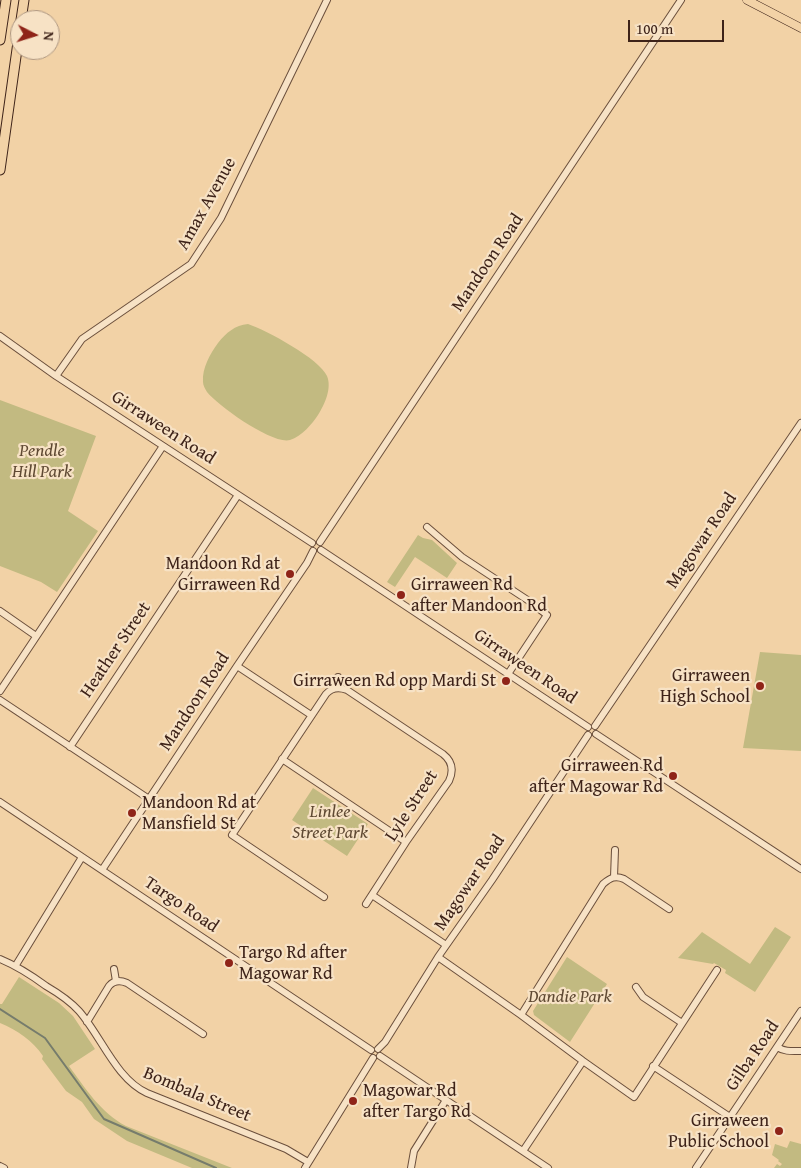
<!DOCTYPE html>
<style>
body{margin:0}
#map{position:relative;width:801px;height:1168px;overflow:hidden;background:#f2d2a6;font-family:"Gentium Book Plus",serif}
canvas{display:block}
.north{position:absolute;left:10px;top:10px;width:50px;height:50px;box-sizing:border-box;background:#f7e2c5;border:1px solid #ad9680;border-radius:50%;rotate:95deg;font-size:14px;font-weight:700;line-height:20px;text-align:center;color:#3e2319}
.north::after{content:'';display:block;margin:auto;width:18px;height:22px;background:#8f2418;clip-path:polygon(50% 0,100% 100%,50% 72%,0 100%)}
.scale{position:absolute;left:628px;top:20px;width:96px;height:22px;box-sizing:border-box;border:2px solid #3e2319;border-top:0;padding-left:6px;font-size:15px;line-height:18px;white-space:nowrap;color:#3e2319;-webkit-text-stroke:4px #f7e2c5;paint-order:stroke}
</style>
<div id="map">
<canvas width="801" height="1168"></canvas>
<div class="north">N</div>
<div class="scale">100 m</div>
</div>
<script>
const context = document.querySelector('canvas').getContext('2d');
context.lineJoin = 'round';
function paint(path, color) {
  context.fillStyle = color;
  context.fill(path, 'evenodd');
}
function strokePath(path, color, width, dash) {
  context.strokeStyle = color;
  context.lineWidth = width;
  context.lineCap = dash ? 'butt' : 'round';
  context.setLineDash(dash || []);
  context.stroke(path);
}
function label(font, color, halo, rows, align = 'center') {
  context.font = font + ' "Gentium Book Plus",serif';
  context.lineWidth = 4.5;
  context.setLineDash([]);
  context.textBaseline = 'middle';
  context.strokeStyle = halo;
  context.fillStyle = color;
  for (const [text, x, y, turn = 0] of rows) {
    context.save();
    context.translate(x, y);
    context.rotate((+turn || 0) * Math.PI / 180);
    context.textAlign = isNaN(turn) ? turn : align;
    if (halo) context.strokeText(text, 0, 0);
    context.fillText(text, 0, 0);
    context.restore();
  }
}
const green = new Path2D(`
 M248,324C266,330 320,359 327,376C332,388 325,404 318,415C312,424 302,436 290,440C273,445 218,406 207,392C205,389 203,385 203,382C202,368 210,354 218,343C226,333 235,325 248,324Z
 M0,400L96,436L68,511L98,531L57,592L41,582L0,566Z
 M418,535L423,538L432,540L457,563L447,578L415,557L395,587L387,582Z
 M760,652L801,655V751L743,748Z
 M313,788L368,824L347,856L292,820Z
 M775,927L791,937L755,992L725,973L726,970L714,963L713,964L678,958L702,932L750,964Z
 M567,957L607,984L570,1042L534,1015L533,1011Z
 M19,977L59,1003L73,1016L95,1049L69,1066C85,1088 101,1113 126,1126L232,1168H192L127,1141L94,1119L82,1102L66,1091L42,1059L43,1056C33,1041 17,1030 0,1023V1004H2Z
 M790,1141L801,1144V1168H774L777,1164L780,1166L782,1164L778,1161L779,1160L772,1155L775,1144L787,1148Z`);
const stream = new Path2D(`
 M0,1009L45,1038L104,1119L216,1168`);
const minor = new Path2D(`
 M0,336L56,376L312,543
 M56,376L82,339L191,264L221,218L327,0
 M427,527L462,557L529,601L547,615L508,674
 M320,542L681,0
 M321,550L588,727
 M0,611L36,636
 M237,666L311,715
 M337,688L338,677
 M0,691C54,609 109,528 163,446
 M0,700L149,799
 M595,726L801,423
 M596,734L801,869
 M70,747L238,495
 M282,759L406,842
 M0,802L371,1050
 M102,870L237,666L307,563L313,551
 M614,877L615,850
 M372,895L446,945
 M324,897L232,835L326,694C332,687 339,687 347,690L443,754C452,761 454,770 449,781L406,842L366,904
 M438,957L521,1015L583,1061L634,1097L717,970
 M0,959C17,966 31,975 46,986C58,993 70,1001 79,1011C101,1036 116,1079 147,1093L286,1149L308,1162
 M16,965L82,857
 M114,969L116,981
 M636,987L643,997L682,1023
 M521,1015L603,884C610,878 615,875 624,879L669,909
 M87,1022L109,986C114,980 120,980 127,983L203,1034
 M777,1047C785,1052 792,1051 801,1051
 M378,1049L385,1042L438,957L492,880L588,735
 M380,1056L548,1168
 M653,1066L730,1117
 M523,1151L583,1061
 M0,1166L4,1168
 M305,1168L373,1058
 M411,1168L414,1151L446,1100
 M696,1168L801,1011`);
const major = new Path2D(`
 M747,0L801,28`);
const highway = new Path2D(`
 M21,20L24,0
 M0,40L6,0
 M0,170L20,28`);
const markers = [
 [290,574,5,"#8f2418"],
 [401,595,5,"#8f2418"],
 [506,681,5,"#8f2418"],
 [760,686,5,"#8f2418"],
 [673,776,5,"#8f2418"],
 [132,813,5,"#8f2418"],
 [229,963,5,"#8f2418"],
 [353,1101,5,"#8f2418"],
 [779,1131,5,"#8f2418"]
];
const streetNames = [
 ["Amax Avenue",207,204,-61],
 ["Mandoon Road",488,263,-56],
 ["Girraween Road",163,428,33],
 ["Magowar Road",702,541,-56],
 ["Heather Street",116,650,-56],
 ["Girraween Road",525,667,34],
 ["Mandoon Road",195,702,-57],
 ["Lyle Street",412,806,-57],
 ["Magowar Road",470,883,-56],
 ["Targo Road",181,905,34],
 ["Gilba Road",753,1056,-56],
 ["Bombala Street",197,1095,23]
];
const parkNames = [
 ["Pendle",42,451],
 ["Hill Park",42,472],
 ["Linlee",330,812],
 ["Street Park",330,833],
 ["Dandie Park",570,997]
];
const poiNames = [
 ["Mandoon Rd at",280,564],
 ["Girraween Rd",280,585],
 ["Girraween Rd",411,585,"left"],
 ["after Mandoon Rd",411,606,"left"],
 ["Girraween",750,676],
 ["High School",750,697],
 ["Girraween Rd opp Mardi St",496,681],
 ["Girraween Rd",663,766],
 ["after Magowar Rd",663,787],
 ["Mandoon Rd at",142,803,"left"],
 ["Mansfield St",142,824,"left"],
 ["Targo Rd after",239,953,"left"],
 ["Magowar Rd",239,974,"left"],
 ["Magowar Rd",363,1091,"left"],
 ["after Targo Rd",363,1112,"left"],
 ["Girraween",769,1121],
 ["Public School",769,1142]
];
paint(green, '#c2ba81');
strokePath(stream, '#767c6c', 2);
strokePath(minor, '#6b4f3c', 8);
strokePath(major, '#3e2319', 9);
strokePath(highway, '#3e2319', 11);
strokePath(minor, '#f7e2c5', 6);
strokePath(major, '#f2d2a6', 8);
strokePath(highway, '#f2d2a6', 9);
for (const [x, y, r, color] of markers) {
  const dot = new Path2D();
  dot.arc(x, y, r, 0, 2 * Math.PI);
  context.fillStyle = color;
  context.fill(dot);
  strokePath(dot, '#f7e2c5', 2);
}
label('18px', '#3e2319', '#f7e2c5', streetNames);
label('italic 18px', '#5f4933', '#f7e2c5', parkNames);
label('18px', '#3e2319', '#f7e2c5', poiNames, 'right');
</script>
